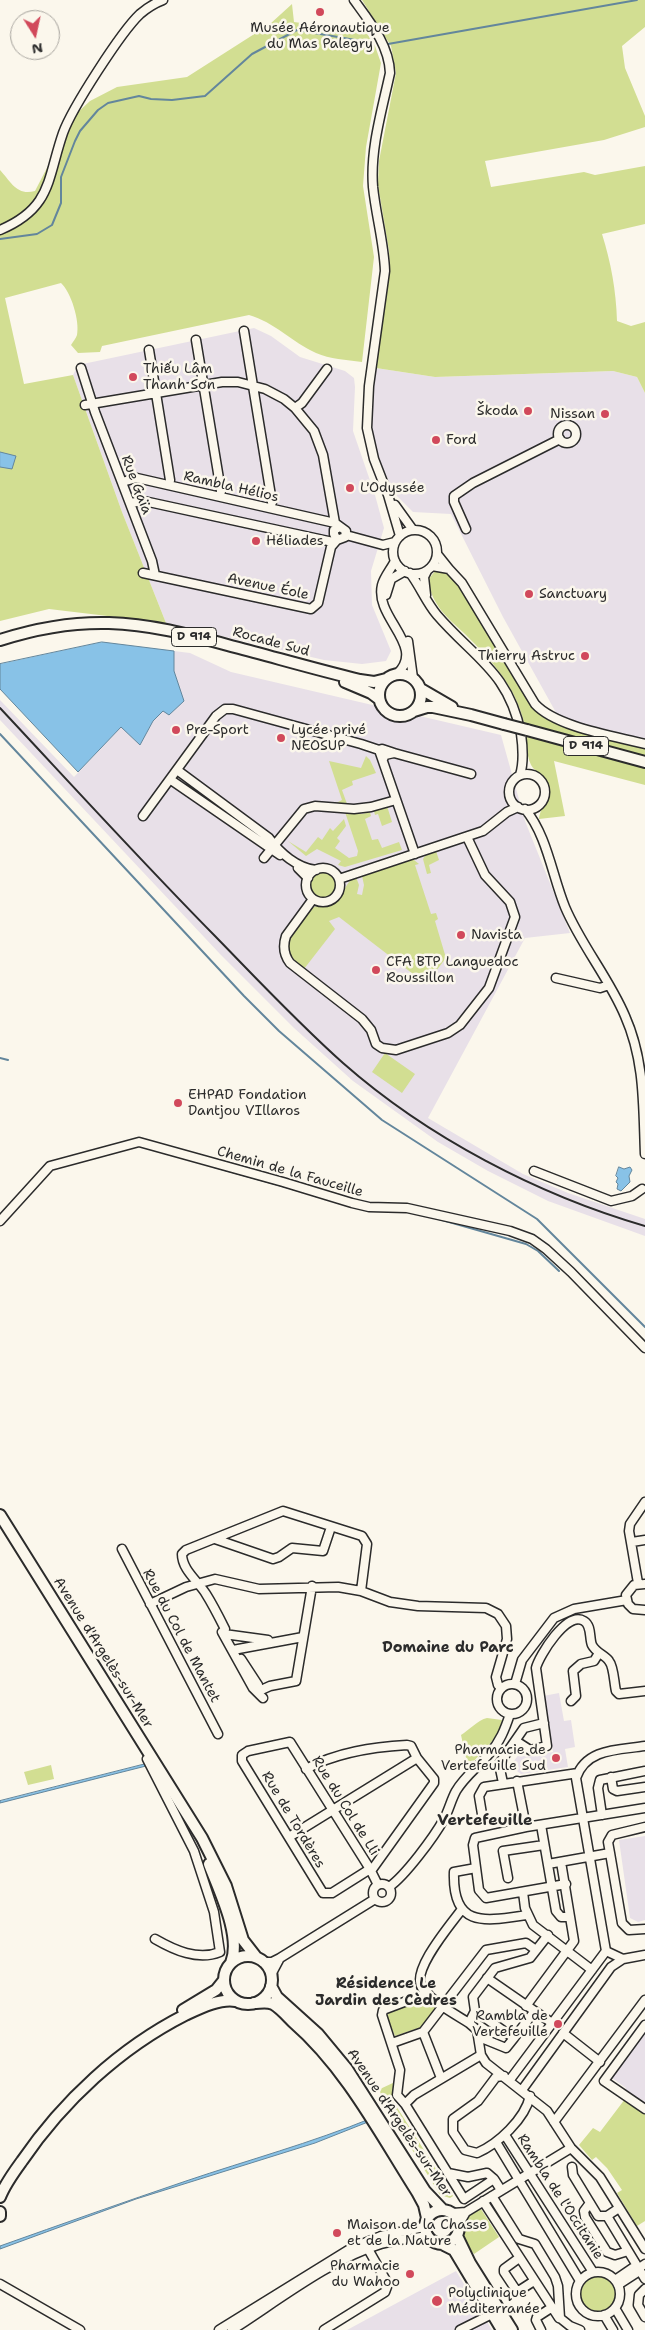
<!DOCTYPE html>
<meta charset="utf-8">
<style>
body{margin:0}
#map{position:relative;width:645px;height:2330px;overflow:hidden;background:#fbf7ec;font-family:"Shantell Sans",sans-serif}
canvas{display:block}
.north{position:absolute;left:10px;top:10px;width:50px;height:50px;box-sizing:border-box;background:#fbf7ec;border:1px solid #a8a59f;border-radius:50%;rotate:170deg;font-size:14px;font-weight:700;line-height:20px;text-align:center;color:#2b2b2b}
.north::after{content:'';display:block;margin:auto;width:18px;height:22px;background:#d1495b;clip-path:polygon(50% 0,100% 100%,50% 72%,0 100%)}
</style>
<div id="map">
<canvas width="645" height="2330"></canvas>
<div class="north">N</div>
</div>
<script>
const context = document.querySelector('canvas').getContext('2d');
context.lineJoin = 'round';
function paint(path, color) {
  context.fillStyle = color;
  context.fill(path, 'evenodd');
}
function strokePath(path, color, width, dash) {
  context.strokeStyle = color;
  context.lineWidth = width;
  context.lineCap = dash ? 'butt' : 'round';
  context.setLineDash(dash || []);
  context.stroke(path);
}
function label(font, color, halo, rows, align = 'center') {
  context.font = font + ' "Shantell Sans",sans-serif';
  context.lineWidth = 5;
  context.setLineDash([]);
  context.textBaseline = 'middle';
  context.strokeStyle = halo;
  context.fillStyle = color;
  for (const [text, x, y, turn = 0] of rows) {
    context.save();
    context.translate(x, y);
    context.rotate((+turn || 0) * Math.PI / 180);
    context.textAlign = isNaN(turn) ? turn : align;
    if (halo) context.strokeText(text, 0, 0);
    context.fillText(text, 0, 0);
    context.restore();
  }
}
const built = new Path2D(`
 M254,328L271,336L300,357L345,371L354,378L355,387L353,431L375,495L384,528L371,571L372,605L391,651L386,661L362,664L324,660L166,623L122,512L73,375L78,365Z
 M376,368L435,377L613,371L637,377L645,393V739L559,718L503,617L451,514L413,512L395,494L379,461L374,443L371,416Z
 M174,651L190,653L231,672L501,735L525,821L570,933L525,938L428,1118L523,1174L568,1193L645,1219V1236L548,1201L488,1171L438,1142L353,1081L294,1028L220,954L0,720V700L74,777L121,727L140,745L153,721L163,710L174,671Z
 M559,1693L564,1721L571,1720L575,1747L565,1749L568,1767L521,1774L510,1766L520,1753L526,1757L553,1752L543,1696Z
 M645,1836V1920L638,1922L630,1918L619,1840Z
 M645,2033V2102L640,2099L638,2102L624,2091L626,2088L612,2078Z
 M456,2271L492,2330H347Z`);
const green = new Path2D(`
 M362,0H645V27L622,46L625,68L645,116V127L604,140L485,161L491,187L584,172L595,175L645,166V224L602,234C611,263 616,290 617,321L631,326L645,322V393L637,377L613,371L435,377L376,368L390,271L389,251L378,185L379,161L396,73L391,46Z
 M292,4L294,22L366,32L375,46L381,63L366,147L363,186L374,257L362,362C346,360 330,359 316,353C292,342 274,322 249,315L102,346L100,352L78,353L71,345C73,342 76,338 77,335C80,321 71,292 61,283L5,298L24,384L73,375L122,512L166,623L49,609L0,621V170C11,182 17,196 35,191L50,162L61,128L90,101L117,87L187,77L270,24Z
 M435,571L449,574L460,585L532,706C555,730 612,738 645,747V756L524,723C516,687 492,661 466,635C448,618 432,606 428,580Z
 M525,734L645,767V785L554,761L565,816L539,819C540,807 551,798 548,786C547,776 539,775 533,768C527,760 526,744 525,734Z
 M366,756L370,760L376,773L352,781L353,785L342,790L347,804L336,803L342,800L329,761L361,768Z
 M387,806L392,822L382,826L378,814L375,815L374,811Z
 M345,812L362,814L370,812L371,816L365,819L372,840L378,839L382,848L399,842L402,850L345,867L338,865L341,861L317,849L306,856L288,841L306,852L318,837L322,840L330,828L333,831L344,819L346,826L337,838L340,841L335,848L349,858L357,856L358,851Z
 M436,851L439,860L429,865L431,873L427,874L423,859L425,856Z
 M411,860H414L419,864L415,865L431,914L436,913L438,919L435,921L446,958L426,984L339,917L329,921L335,929L304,969C283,951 282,944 299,922C303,917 307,910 312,908C321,903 328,907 337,900C346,893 344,882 356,877L359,885L357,894L362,895L364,885L362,876Z
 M310 885a13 13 0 1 1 26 0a13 13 0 1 1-26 0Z
 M385,1053L415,1074L402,1093L372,1072Z
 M487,1718L502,1720C498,1740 481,1753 468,1767L461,1735C469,1730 478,1720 487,1718Z
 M51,1765L54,1779L28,1785L24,1772Z
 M425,1998L438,2007L424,2026L395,2036L387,2017L389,2012Z
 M395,2082L393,2101L453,2196L450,2198L440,2195L381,2099L380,2089Z
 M625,2099L645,2113V2221L637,2226L617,2193L622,2190L607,2168L596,2157L592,2160L579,2145L593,2128L600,2132Z
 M481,2209L499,2237L474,2254L463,2241L466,2218L470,2214Z
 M580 2293a18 18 0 1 1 36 0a18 18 0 1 1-36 0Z`);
const water = new Path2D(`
 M0,452L16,456L12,469L0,467Z
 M102,642L174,651V671L184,701L169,715L163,711L153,721L140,745L121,727L78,772L0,689V664Z
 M619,1167L624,1169L630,1167L632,1170L629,1176L630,1182L621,1191L617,1189L618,1184L616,1182L618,1178L616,1176Z
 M145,1764L154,1767L146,1766L0,1803V1801Z
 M372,2118L373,2120L315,2143L136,2199L0,2249V2246C62,2224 124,2202 186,2181C248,2160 311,2143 372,2118Z`);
const stream = new Path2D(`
 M388,44L637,0
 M0,239L37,234L52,225L61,203V177L75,141L80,131L98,110L108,103L139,96L151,99L172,100L205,96L252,54L297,30L373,43
 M0,734L244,996L279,1031L382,1120L537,1219L645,1327
 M0,1058L8,1060
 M214,1167L311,1194
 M401,1212H411
 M435,1218L526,1244L538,1251L559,1271`);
const minor = new Path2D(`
 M354,0C370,22 389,45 390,73C382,110 370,149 373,187C376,216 384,243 385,271L369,386L367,428L374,459L388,495L400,536
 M0,230C52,208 47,179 63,133C72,108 121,32 140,14C147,8 155,3 163,0
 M244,331L272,502
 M196,340L221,491
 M149,350L170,480
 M81,368L95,412L152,561L155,575
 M85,405L222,382H238L265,389L284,399L295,408L314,431L323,455L335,523L346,531L345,537L337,540L334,534V530L340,527
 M295,408L302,403L327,369
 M558 434a9 9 0 1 1 18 0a9 9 0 1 1-18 0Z
 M122,482L137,478L335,523
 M130,503L144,501L333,542
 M395,505L413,530
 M466,529L454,502V496L473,483L560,439
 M393 552a22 22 0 1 1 44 0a22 22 0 1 1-44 0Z
 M346,535L383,545L395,542
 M395,561C391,569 384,577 382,585C374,618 427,646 397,674
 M432,566L449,569L437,554
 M449,569L462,583L535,704C556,727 614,736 645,744
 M143,573L311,609L318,603L331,547L337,540
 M410,573C420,586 426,602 437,615C474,658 509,672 521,734C523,748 524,762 520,775
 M386,595L391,579L405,571
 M426,595L424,577L427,571
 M408,641L413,678
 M379,750L382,749L394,753L385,755L383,759
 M394,753L471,774
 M177,770L269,838C280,853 297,868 316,870
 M509 792a18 18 0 1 1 36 0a18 18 0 1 1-36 0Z
 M171,780L280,855
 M525,809C547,835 552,875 565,907C581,945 609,978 625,1016C645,1061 643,1106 645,1154
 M143,816L216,716L225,709H233L361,744L379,750L415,854
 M264,858L304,809L315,806L354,809L371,807L396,800
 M298,868L308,878
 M306 885a17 17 0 1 1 34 0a17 17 0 1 1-34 0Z
 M339,879L483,831L507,812L518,807
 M313,899L286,936C283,945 284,955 290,963L362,1019L371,1030L376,1044L382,1048L396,1050L448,1033L460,1025L489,988L515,917L510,902L485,875L467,837
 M556,978L600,988L609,985
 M534,1171L611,1201L632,1196L642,1189
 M0,1221L50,1166L139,1142L283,1182L352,1203L369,1207L407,1208L510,1231L532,1239L546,1249L571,1272L645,1348
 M215,1539L273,1559L279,1557L292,1548L323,1551L331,1527
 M632,1542L645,1540
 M122,1549L218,1734
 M638,1583L629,1531L630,1524L645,1502
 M645,1584L634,1585L626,1595L628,1604L633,1609L645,1610
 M150,1604L186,1587L215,1579L259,1589L338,1587L361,1591L390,1602L418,1606L486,1608L498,1614L506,1626L507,1639L496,1677L498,1685L502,1688
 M222,1632L253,1688L263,1698
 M224,1634L225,1629C219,1617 213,1605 206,1594C198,1581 182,1570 182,1554L186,1550L283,1511L362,1536L367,1544L361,1591
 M224,1634L268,1640
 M233,1650L303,1637
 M241,1659L258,1685L259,1691
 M515,1684L522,1660L554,1618L574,1609L627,1600
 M497 1699a15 15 0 1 1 30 0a15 15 0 1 1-30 0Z
 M259,1691L270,1686L296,1681L312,1586
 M571,1701L576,1696L573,1671L581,1664L594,1661L599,1653
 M516,1741L530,1750L547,1746L536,1668C539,1656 567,1610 584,1621C592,1626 589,1638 592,1645C596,1653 605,1655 609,1661C614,1667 614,1683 616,1691L619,1694L645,1691
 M147,1759L194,1851L214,1912L220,1952C198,1961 174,1950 155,1939
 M306,1769C337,1752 373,1747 407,1745L411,1746L417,1758L434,1779V1783L371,1871
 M611,1777L613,1789L617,1791L645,1787
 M517,1781L526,1827
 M503,1783L499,1764L524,1728L544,1723
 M602,1815L598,1788L600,1780L645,1771
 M483,1820L479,1796L484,1787L578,1773
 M541,1825L556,1911L561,1917H570
 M289,1837L417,1758
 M610,1853L622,1923L629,1930L645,1929
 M548,1864L610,1853L608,1842L612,1835L645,1827
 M476,1868L454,1872C452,1929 486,1921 527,1915
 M370,1869L332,1893H323L242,1761V1755L248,1751L290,1742L370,1869L378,1885
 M508,1878L503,1851L544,1845
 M566,1884L486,1898L479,1890L473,1845L475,1838L526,1827L645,1808
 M373 1893a9 9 0 1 1 18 0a9 9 0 1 1-18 0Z
 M389,1887C405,1876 434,1837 444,1819C449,1810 451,1800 456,1791C465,1776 478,1767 489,1754C500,1742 505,1729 510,1714
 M523,1892L525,1908L533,1925L592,1970
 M462,1909C452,1923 410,1971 422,1988C434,2003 453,2013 469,2023
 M548,1935L530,1958L495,1968L473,1997L475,2011L469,2023L477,2030L481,2055L486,2063L547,2111L571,2148L600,2177L645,2249
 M606,1951L576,1778C586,1748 619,1750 645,1746
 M606,1951L623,1959
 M280,1958L375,1899
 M263,1962H272L280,1958L271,1975
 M487,1978L552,2023
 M526,2006L574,1941L561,1862
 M475,2011L514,2038L534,2012
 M645,2025L604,2081L645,2109
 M423,2032L441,2078
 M563,2033L600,2062
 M479,2037L506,2048L514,2038
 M392,2043L423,2032L486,1950L526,1943L536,1950
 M481,2055L414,2095L405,2104L464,2199L494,2179L501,2190
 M504,2076L496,2077L478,2101L453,2119V2132L465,2150L477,2153C498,2144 525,2119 530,2096
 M509,2081L606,1951
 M522,2090L611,1967L623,1959L645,1955
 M405,2104L397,2095L400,2070L382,2015L383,2010L428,1993
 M554,2122L645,2000
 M505,2135L593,2272
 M496,2142L580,2281
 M572,2167L573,2175L598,2216H607L619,2208
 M448,2173L468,2177L487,2173L494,2179
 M492,2196L519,2239L535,2244L555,2277L558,2286L560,2318L570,2326L580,2330
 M483,2201L559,2318
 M590,2203L584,2211L585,2217L607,2252L615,2255L628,2251
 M453,2213L466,2212L571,2148
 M607,2216L645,2279
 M459,2224L466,2212
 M519,2258L504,2269V2272L516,2290H520L534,2281
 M576 2294a22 22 0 1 1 44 0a22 22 0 1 1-44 0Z
 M615,2280L634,2267L639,2268
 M0,2284L80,2330
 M618,2285L638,2272L639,2268L645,2264
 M645,2289L639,2295L638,2305L645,2317
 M615,2308L628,2330
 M604,2315L613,2330
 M219,2330L350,2249L381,2236L424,2227
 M232,2330C276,2302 331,2259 381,2244C396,2240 412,2238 427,2236
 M324,2330L385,2292L388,2284L368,2249
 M460,2330L492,2314
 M541,2330L536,2320L537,2317L551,2308`);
const major = new Path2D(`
 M0,640C34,629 72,622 109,623C152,624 194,636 235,647C277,658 318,670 360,680L374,682L386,679
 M379 695a21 21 0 1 1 42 0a21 21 0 1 1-42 0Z
 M345,682L371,693L379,699
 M421,689L452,707
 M414,711L427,707H433L471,715L504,724
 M527,730L645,762
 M0,1515L202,1838L226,1886L243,1940L257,1958
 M209,1864C219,1891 242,1936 231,1963
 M224 1980a24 24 0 1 1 48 0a24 24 0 1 1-48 0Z
 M271,1986L277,1997L318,2034L347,2069L425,2191L443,2210
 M254,2003C260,2003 267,2001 273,2004C280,2008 287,2016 293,2022C346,2068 380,2134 417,2192L424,2205L427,2218
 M183,2010L216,1990L224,1980
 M0,2197C5,2184 14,2172 22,2161C63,2101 120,2048 185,2015C200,2008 220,1998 236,2001
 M425 2227a17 17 0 1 1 34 0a17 17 0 1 1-34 0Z
 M0,2212V2216
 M457,2236L470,2263L512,2330
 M444,2245L454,2250L502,2330`);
const rail = new Path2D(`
 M0,708C71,784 141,861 214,935C256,978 298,1023 343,1063C427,1137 538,1195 645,1226`);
const majorBridge = new Path2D(`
 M504,724L527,730`);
const markers = [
 [320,12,5,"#d1495b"],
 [133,377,5,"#d1495b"],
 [528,411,5,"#d1495b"],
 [605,414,5,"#d1495b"],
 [436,440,5,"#d1495b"],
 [350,488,5,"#d1495b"],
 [256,541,5,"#d1495b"],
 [529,594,5,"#d1495b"],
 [585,656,5,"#d1495b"],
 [176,730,5,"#d1495b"],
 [281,738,5,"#d1495b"],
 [461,935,5,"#d1495b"],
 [376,970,5,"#d1495b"],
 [178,1103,5,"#d1495b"],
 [556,1758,5,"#d1495b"],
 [558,2024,5,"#d1495b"],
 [337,2233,5,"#d1495b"],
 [410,2274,5,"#d1495b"],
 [437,2301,6,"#d1495b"]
];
const shields = [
 [194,637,45],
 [586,746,45]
];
const shieldNames = [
 ["D 914",194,637],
 ["D 914",586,746]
];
const poiNames = [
 ["Musée Aéronautique",320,28,"center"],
 ["du Mas Palegry",320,44,"center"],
 ["Thiếu Lâm",143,369],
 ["Thanh Sơn",143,385],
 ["Škoda",518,411,"right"],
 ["Nissan",595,414,"right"],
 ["Ford",446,440],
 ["L'Odyssée",360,488],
 ["Héliades",266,541],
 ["Sanctuary",539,594],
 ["Thierry Astruc",575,656,"right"],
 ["Pre-Sport",186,730],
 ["Lycée privé",291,730],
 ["NEOSUP",291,746],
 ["Navista",471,935],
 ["CFA BTP Languedoc",386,962],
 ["Roussillon",386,978],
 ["EHPAD Fondation",188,1095],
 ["Dantjou VIllaros",188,1111],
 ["Pharmacie de",546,1750,"right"],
 ["Vertefeuille Sud",546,1766,"right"],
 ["Rambla de",548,2016,"right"],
 ["Vertefeuille",548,2032,"right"],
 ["Maison de la Chasse",347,2225],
 ["et de la Nature",347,2241],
 ["Pharmacie",400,2266,"right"],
 ["du Wahoo",400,2282,"right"],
 ["Polyclinique",448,2293],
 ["Méditerranée",448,2309]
];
const streetNames = [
 ["Rue Gaïa",136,485,69],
 ["Rambla Hélios",231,487,13],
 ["Avenue Éole",268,587,12],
 ["Rocade Sud",271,642,15],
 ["Chemin de la Fauceille",290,1172,16],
 ["Rue du Col de Mantet",181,1636,62],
 ["Avenue d'Argelès-sur-Mer",103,1653,58],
 ["Rue du Col de Lli",345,1806,58],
 ["Rue de Tordères",293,1820,59],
 ["Avenue d'Argelès-sur-Mer",399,2123,56],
 ["Rambla de l'Occitanie",560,2197,57]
];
const neighbourhoodNames = [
 ["Domaine du Parc",448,1648],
 ["Résidence Le",386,1984],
 ["Jardin des Cèdres",386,2001]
];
const quarterNames = [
 ["Vertefeuille",485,1821]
];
paint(built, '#e8e0e8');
paint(green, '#d2de92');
paint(water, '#88c2e7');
strokePath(water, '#63869c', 1);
strokePath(stream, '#63869c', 2);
strokePath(minor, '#2b2b2b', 11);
strokePath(major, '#2b2b2b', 14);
strokePath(minor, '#fbf7ec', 8);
strokePath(major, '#fbf7ec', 10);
strokePath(rail, '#2b2b2b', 2);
strokePath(majorBridge, '#2b2b2b', 14, []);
strokePath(majorBridge, '#fbf7ec', 10);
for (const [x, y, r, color] of markers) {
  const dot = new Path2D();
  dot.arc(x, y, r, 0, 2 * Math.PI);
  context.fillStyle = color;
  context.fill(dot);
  strokePath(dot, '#fbf7ec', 2);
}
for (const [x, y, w] of shields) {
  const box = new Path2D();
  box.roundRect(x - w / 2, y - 9.5, w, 19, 4);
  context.fillStyle = '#fbf7ec';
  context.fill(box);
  strokePath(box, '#2b2b2b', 1);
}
label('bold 12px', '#2b2b2b', null, shieldNames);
label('14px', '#2b2b2b', '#fbf7ec', poiNames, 'left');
label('14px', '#2b2b2b', '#fbf7ec', streetNames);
label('bold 15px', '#2b2b2b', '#fbf7ec', neighbourhoodNames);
label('bold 16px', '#2b2b2b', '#fbf7ec', quarterNames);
</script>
